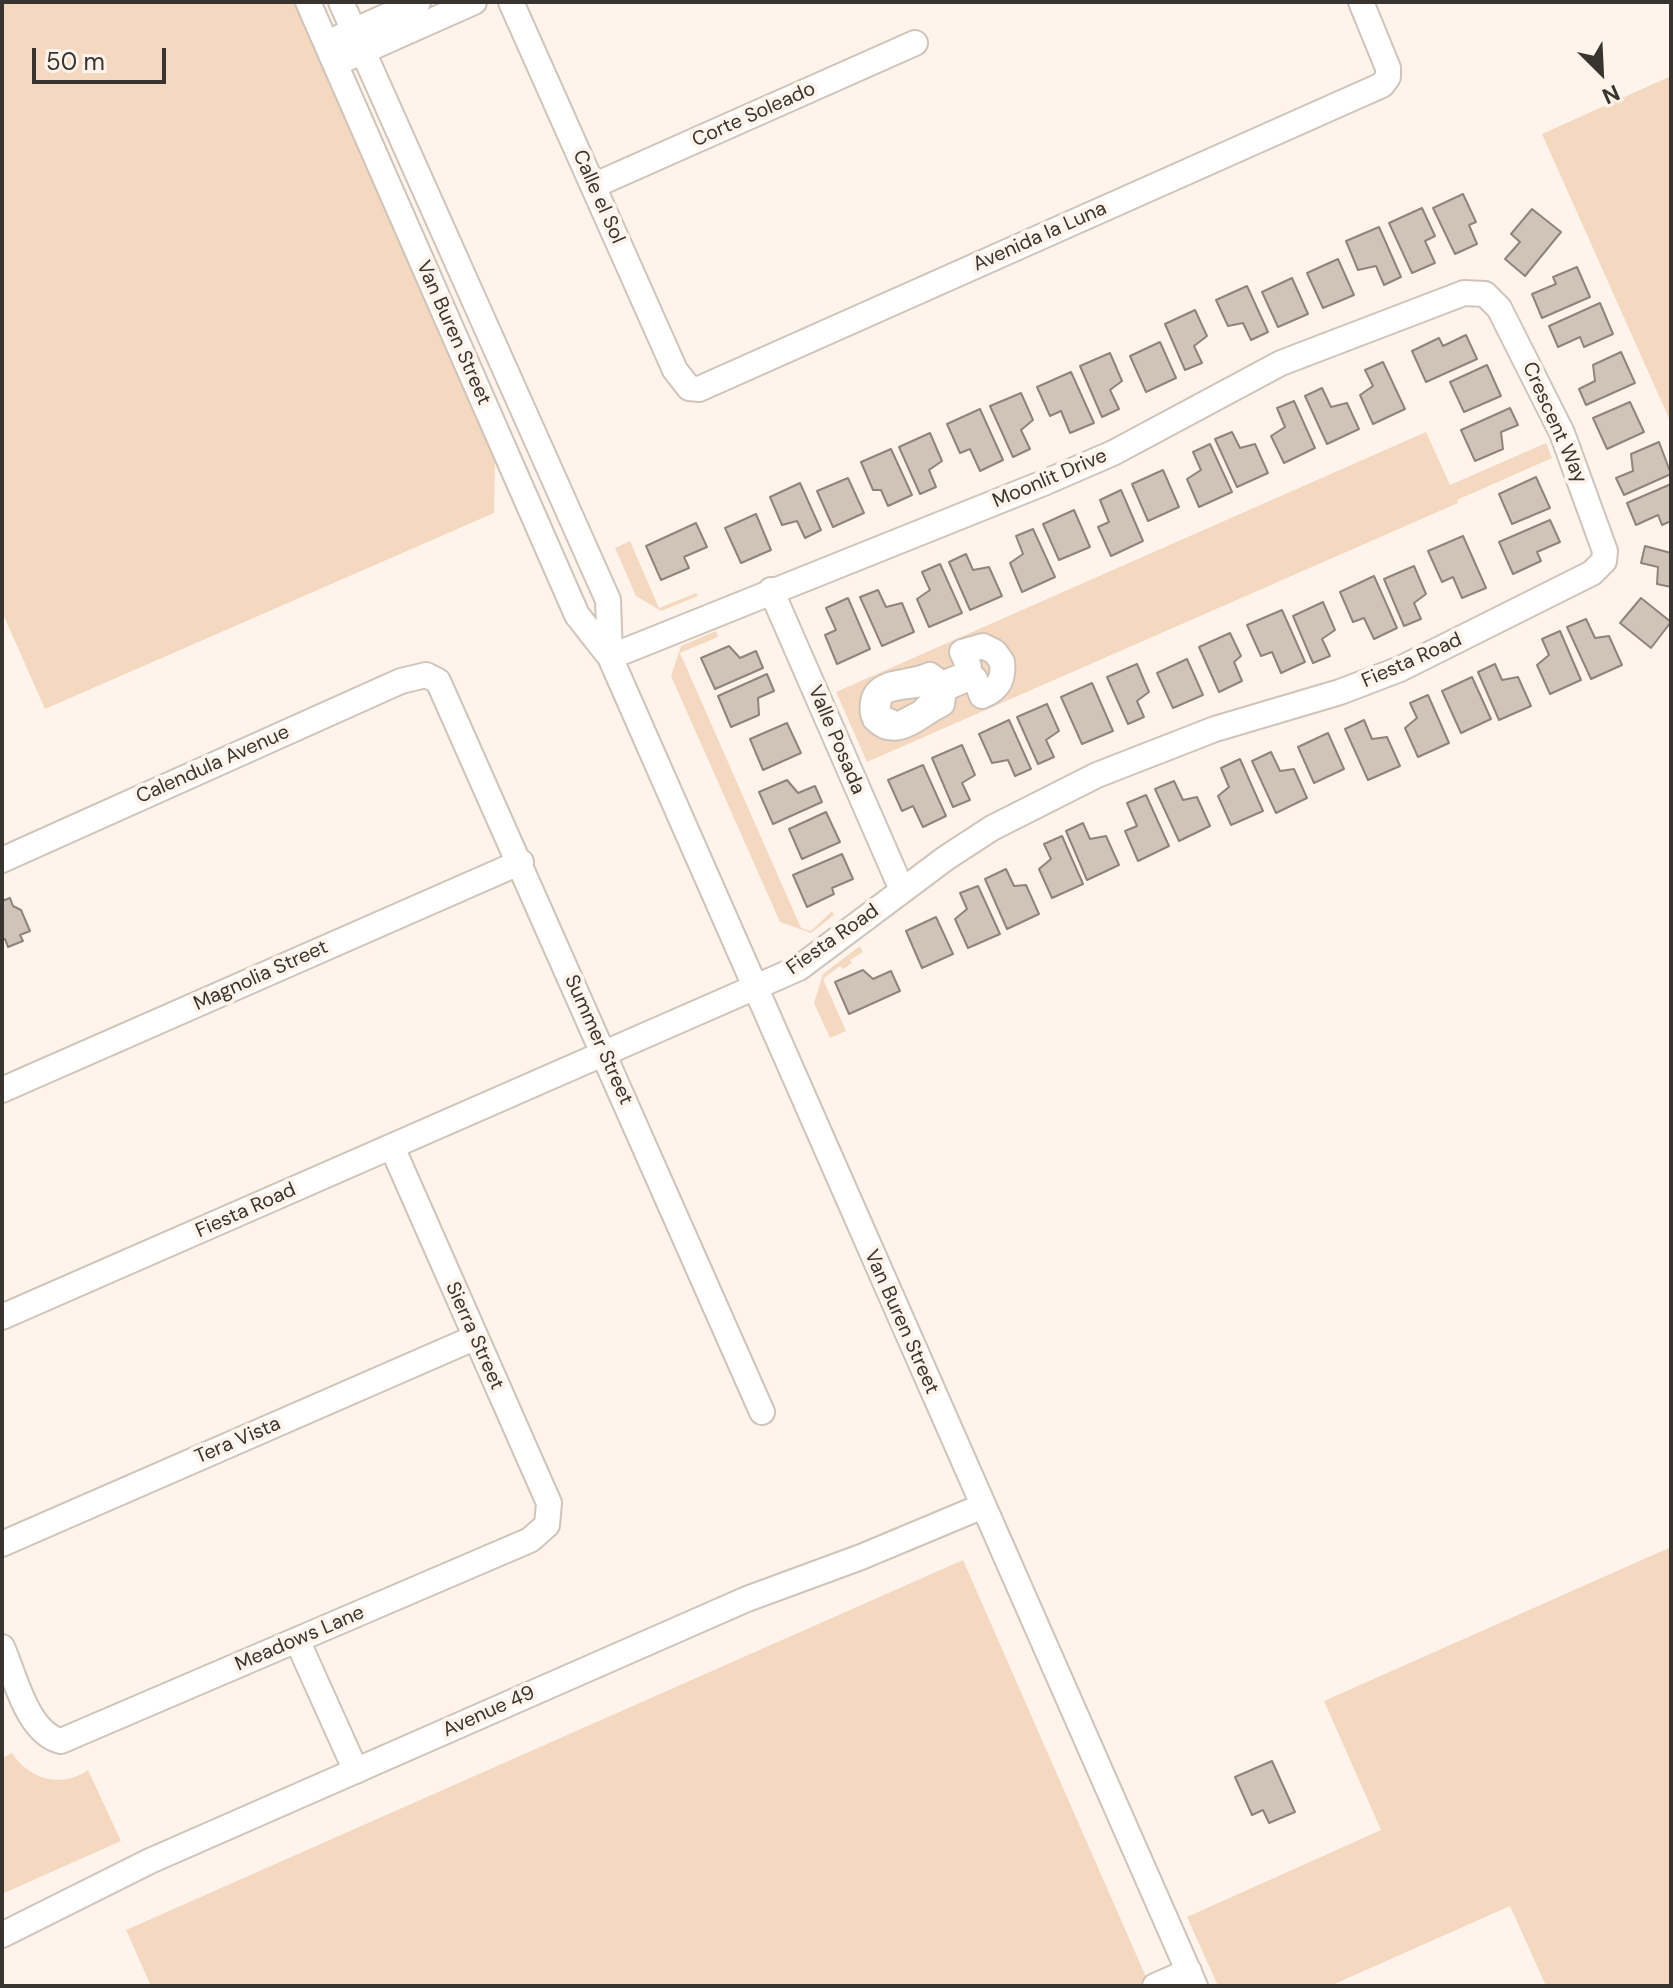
<!DOCTYPE html>
<style>
body{margin:0}
#map{position:relative;width:1673px;height:1988px;overflow:hidden;background:#fef4eb;font-family:"DM Sans",sans-serif}
canvas{display:block}
.frame{position:absolute;inset:0;border:4px solid #38342f;pointer-events:none}
.north{position:absolute;left:1561px;top:32px;width:80px;height:80px;-webkit-text-stroke:6px #fef4eb;paint-order:stroke;rotate:156deg;font-size:22px;font-weight:700;line-height:32px;text-align:center;color:#38342f}
.north::after{content:'';display:block;margin:auto;width:28px;height:36px;background:#38342f;clip-path:polygon(50% 0,100% 100%,50% 72%,0 100%)}
.scale{position:absolute;left:32px;top:48px;width:134px;height:36px;box-sizing:border-box;border:4px solid #38342f;border-top:0;padding-left:10px;font-size:24px;line-height:28px;white-space:nowrap;color:#38342f;-webkit-text-stroke:6px #fef4eb;paint-order:stroke}
</style>
<div id="map">
<canvas width="1673" height="1988"></canvas>
<div class="frame"></div>
<div class="north">N</div>
<div class="scale">50 m</div>
</div>
<script>
const context = document.querySelector('canvas').getContext('2d');
context.lineJoin = 'round';
function paint(path, color) {
  context.fillStyle = color;
  context.fill(path, 'evenodd');
}
function strokePath(path, color, width, dash) {
  context.strokeStyle = color;
  context.lineWidth = width;
  context.lineCap = dash ? 'butt' : 'round';
  context.setLineDash(dash || []);
  context.stroke(path);
}
function label(font, color, halo, rows, align = 'center') {
  context.font = font + ' "DM Sans",sans-serif';
  context.lineWidth = 8;
  context.setLineDash([]);
  context.textBaseline = 'middle';
  context.strokeStyle = halo;
  context.fillStyle = color;
  for (const [text, x, y, turn = 0] of rows) {
    context.save();
    context.translate(x, y);
    context.rotate((+turn || 0) * Math.PI / 180);
    context.textAlign = isNaN(turn) ? turn : align;
    if (halo) context.strokeText(text, 0, 0);
    context.fillText(text, 0, 0);
    context.restore();
  }
}
const green = new Path2D(`
 M2,2H293L495,461L494,513L45,709L2,612Z
 M1671,76V423L1542,134Z
 M1426,432L1450,485L1546,443L1552,458L1457,500L1458,503L867,762L836,692Z
 M630,541L659,608L696,593L698,596L661,611L636,596L615,548Z
 M716,631L718,637L680,653L801,928L811,931L832,911L834,915L811,933L780,922L671,676L681,646Z
 M860,946L863,952L850,960L852,963L843,969L840,966L823,979L846,1031L830,1038L814,1003L823,974Z
 M1671,1547V1985L1546,1986L1510,1906L1330,1986H1218L1187,1917L1381,1830L1324,1701Z
 M963,1560L1150,1986H151L126,1930Z
 M12,1753C29,1779 61,1789 88,1770L121,1841L2,1894V1758Z`);
const building = new Path2D(`
 M1463,194L1476,222L1469,225L1477,244L1455,254L1433,208Z
 M1422,208L1435,236L1425,241L1435,263L1412,273L1389,223Z
 M1532,209L1561,232L1525,276L1505,259L1520,242L1511,234Z
 M1379,227L1401,277L1384,285L1376,266L1358,270L1346,241Z
 M1338,259L1354,295L1323,308L1307,273Z
 M1577,267L1590,297L1542,318L1532,294L1556,284L1553,277Z
 M1292,278L1308,314L1278,327L1262,292Z
 M1247,286L1268,332L1251,340L1243,323L1228,326L1216,300Z
 M1600,303L1613,334L1584,347L1580,337L1558,347L1549,326Z
 M1195,310L1207,336L1194,346L1202,363L1185,370L1165,324Z
 M1466,335L1477,359L1426,382L1412,351L1439,338L1443,346Z
 M1160,342L1176,378L1146,392L1130,356Z
 M1621,352L1635,383L1586,405L1579,389L1595,381L1593,365Z
 M1110,353L1122,381L1110,390L1119,409L1102,417L1080,366Z
 M1383,362L1405,409L1373,424L1360,395L1373,386L1365,370Z
 M1487,365L1501,396L1464,412L1450,382Z
 M1071,372L1094,423L1070,433L1061,411L1050,416L1037,387Z
 M1322,388L1331,407L1347,403L1359,429L1327,444L1305,396Z
 M1021,393L1033,420L1021,430L1030,449L1013,457L990,406Z
 M1294,401L1315,448L1284,463L1271,436L1285,427L1277,408Z
 M1630,402L1644,432L1607,449L1593,418Z
 M1510,408L1518,425L1501,432L1503,449L1475,461L1461,430Z
 M980,409L1003,460L980,471L970,449L960,453L947,424Z
 M1232,432L1240,448L1255,444L1268,473L1237,487L1215,439Z
 M930,433L942,461L929,470L936,487L920,494L899,447Z
 M1659,442L1671,474L1624,495L1616,478L1633,471L1631,454Z
 M1210,444L1232,492L1199,507L1187,479L1201,470L1193,452Z
 M891,449L912,495L888,506L881,490H873L861,462Z
 M1163,470L1179,507L1148,521L1132,484Z
 M1536,477L1550,508L1512,524L1499,494Z
 M848,478L864,513L833,527L817,491Z
 M800,483L821,530L805,538L797,521L782,525L770,497Z
 M1671,484V521L1662,525L1658,515L1636,525L1627,503Z
 M1121,490L1143,541L1111,556L1098,527L1109,522L1100,500Z
 M1074,510L1090,547L1059,560L1043,524Z
 M756,514L771,550L741,563L725,528Z
 M1550,520L1560,542L1537,552L1541,561L1513,574L1499,542Z
 M696,523L707,547L684,557L689,568L661,580L646,546Z
 M1033,529L1055,577L1022,592L1010,563L1023,554L1016,536Z
 M1463,536L1486,588L1462,598L1453,577L1442,582L1428,551Z
 M1645,546L1671,553V587L1657,584L1658,567L1641,563Z
 M966,554L973,570L989,567L1002,596L970,610L949,562Z
 M940,564L962,613L929,627L917,599L930,590L922,572Z
 M1414,566L1426,594L1414,603L1421,619L1404,626L1384,579Z
 M1374,576L1397,628L1374,639L1364,618L1353,622L1340,592Z
 M878,590L886,607L902,603L914,632L882,646L860,597Z
 M848,598L870,649L837,664L825,635L836,630L826,608Z
 M1641,598L1671,622L1651,648L1620,623Z
 M1323,602L1335,630L1322,639L1330,656L1313,663L1293,616Z
 M1282,610L1305,662L1281,673L1272,652L1261,656L1247,625Z
 M1586,619L1595,638L1609,636L1622,665L1591,679L1567,627Z
 M1560,631L1581,680L1550,694L1537,665L1549,655L1542,639Z
 M1230,633L1241,656L1234,662L1242,681L1219,692L1199,647Z
 M729,646L740,658L756,651L763,668L715,689L701,658Z
 M1187,659L1203,695L1173,708L1157,673Z
 M1137,664L1149,692L1137,701L1144,717L1128,724L1107,677Z
 M1495,664L1502,680L1518,677L1531,706L1499,720L1478,672Z
 M767,674L774,691L758,698L759,715L731,727L718,696Z
 M1472,677L1491,719L1461,733L1442,691Z
 M1092,683L1113,731L1082,744L1061,697Z
 M1428,695L1449,743L1418,757L1405,728L1417,718L1410,703Z
 M1047,704L1059,731L1046,740L1054,757L1038,764L1017,717Z
 M1009,720L1031,769L1015,776L1008,760L992,763L979,734Z
 M1364,720L1372,739L1387,737L1400,766L1368,780L1345,729Z
 M787,723L801,753L763,770L750,739Z
 M1328,733L1344,769L1314,783L1298,747Z
 M962,745L975,775L962,783L970,800L953,807L932,758Z
 M1271,752L1280,771L1294,769L1307,798L1276,813L1252,761Z
 M1240,759L1263,811L1231,825L1218,796L1229,787L1221,768Z
 M923,765L946,816L923,827L913,806L902,811L888,780Z
 M787,780L798,793L815,786L822,802L773,824L759,792Z
 M1174,781L1183,800L1197,797L1210,826L1179,841L1155,789Z
 M1146,795L1169,846L1138,861L1125,831L1137,826L1127,803Z
 M826,812L840,842L802,859L789,829Z
 M1083,823L1090,839L1106,836L1119,865L1087,880L1066,831Z
 M1062,836L1083,884L1052,898L1039,869L1051,859L1044,844Z
 M842,854L853,879L832,888L834,894L807,907L793,875Z
 M1006,869L1014,886L1026,885L1039,914L1007,929L985,879Z
 M978,886L1000,934L968,948L955,919L967,909L960,893Z
 M10,898L13,906L21,910L30,931L20,935L23,941L8,947L5,939L2,940V901Z
 M936,917L953,954L922,968L906,931Z
 M863,970L873,979L891,971L900,991L849,1014L835,982Z
 M1272,1761L1295,1812L1269,1823L1263,1810L1252,1815L1235,1777Z`);
const minor = new Path2D(`
 M308,2L577,615L610,657L1195,1986
 M341,2L608,600L610,657
 M511,2L675,370L689,388L699,389L1382,85L1388,77V68L1361,2
 M340,37L418,2
 M348,58L474,2
 M593,186L915,43
 M771,590L902,890
 M983,646L995,652L1002,662C1004,679 999,689 982,696L975,679L969,678L944,689L942,704C919,714 898,742 875,719L879,717L898,725L921,713L936,698L935,690L923,683C908,688 892,685 880,694L877,712L873,714C868,677 906,686 930,675L942,684L967,674L969,667L962,652Z
 M2,860L401,681L426,675L438,681L762,1412
 M2,1090L521,862
 M2,1317L799,968L946,858L992,828L1097,775L1215,729L1340,692L1400,669L1592,573L1604,561L1605,551L1562,433L1499,308L1485,294L1464,293L1281,363L1113,453L1046,482L610,657
 M2,1544L474,1338
 M297,1640L356,1771
 M2,1647C15,1676 27,1733 61,1741L530,1540L547,1525L549,1503L392,1147
 M2,1935L150,1861L747,1599L861,1557L983,1506
 M1155,1986L1189,1971`);
const streetNames = [
 ["Corte Soleado",754,115,-24],
 ["Calle el Sol",598,197,66],
 ["Avenida la Luna",1040,237,-24],
 ["Van Buren Street",453,333,66],
 ["Crescent Way",1554,423,66],
 ["Moonlit Drive",1050,479,-23],
 ["Fiesta Road",1412,661,-24],
 ["Valle Posada",836,740,67],
 ["Calendula Avenue",213,765,-24],
 ["Fiesta Road",833,940,-35],
 ["Magnolia Street",261,976,-24],
 ["Summer Street",598,1040,66],
 ["Fiesta Road",246,1211,-24],
 ["Van Buren Street",901,1322,66],
 ["Sierra Street",474,1336,66],
 ["Tera Vista",238,1441,-23],
 ["Meadows Lane",300,1639,-23],
 ["Avenue 49",489,1712,-24]
];
paint(green, '#f4d9c0');
paint(building, '#d0c4b9');
strokePath(building, '#8f847a', 2);
strokePath(minor, '#d0c4b9', 28);
strokePath(minor, '#fff', 24);
label('20px', '#38342f', '#fef4eb', streetNames);
</script>
